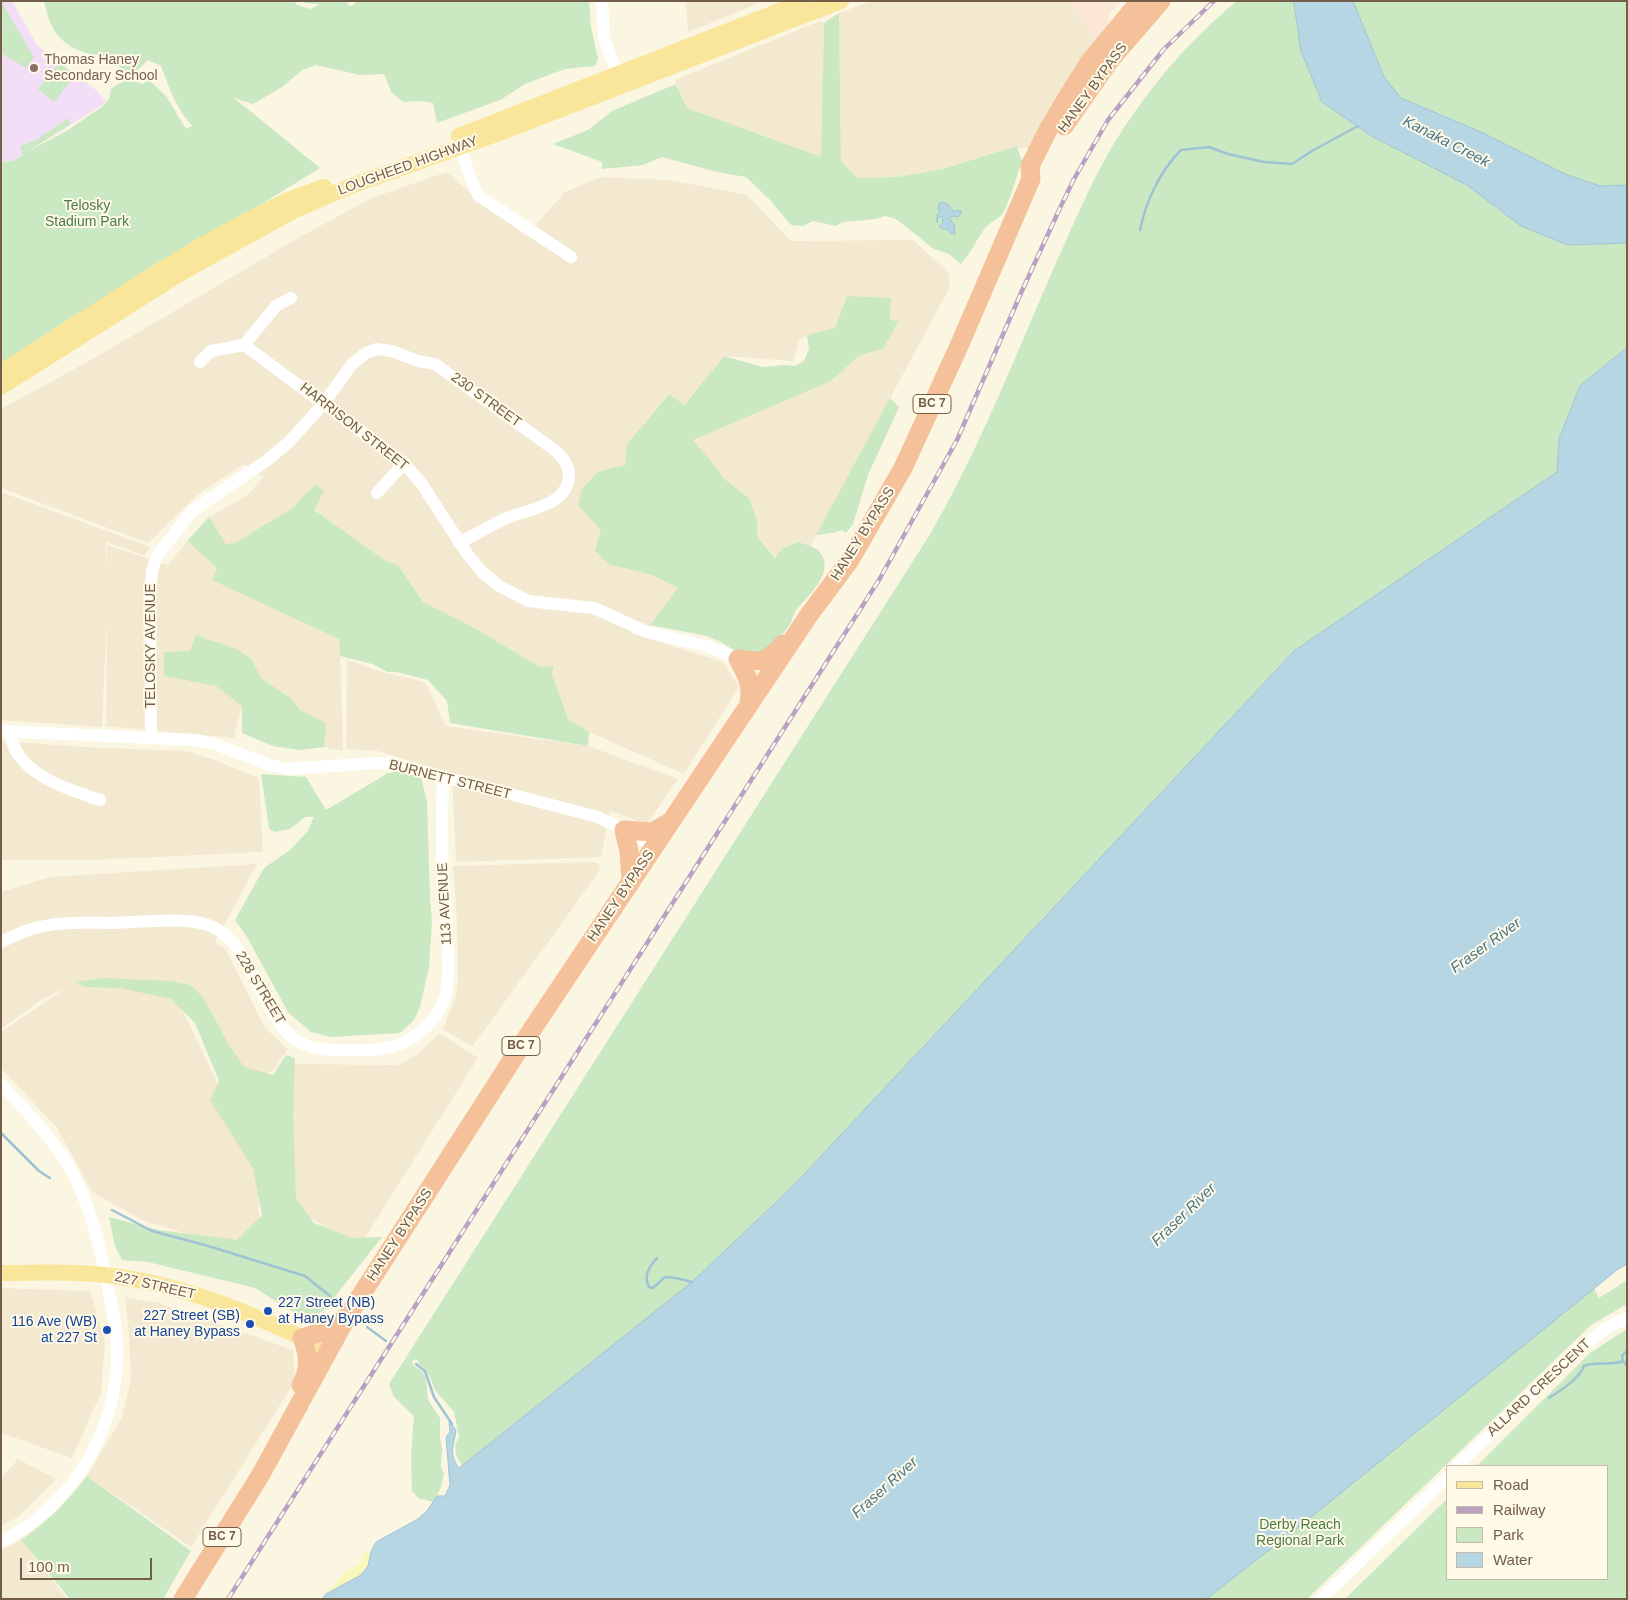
<!DOCTYPE html>
<style>
body{margin:0}
#map{position:relative;width:1628px;height:1600px;overflow:hidden;background:#fbf6e2;font-family:Arial,sans-serif}
canvas{display:block}
.frame{position:absolute;inset:0;border:2px solid #725e49;pointer-events:none}
.legend{position:absolute;left:1446px;top:1465px;width:162px;height:115px;box-sizing:border-box;background:#fff9e7;border:1px solid #c7bba8;margin:0;padding:6px 9px;list-style:none;font-size:15px;color:#725e49}
.legend li{display:flex;align-items:center;gap:10px;height:25px}
.legend b{width:25px;border:1px solid #c7bba8}
.scale{position:absolute;left:20px;top:1558px;width:132px;height:22px;box-sizing:border-box;border:2px solid #725e49;border-top:0;padding-left:6px;font-size:15px;line-height:18px;white-space:nowrap;color:#725e49;-webkit-text-stroke:4px #fff9e7;paint-order:stroke}
</style>
<div id="map">
<canvas width="1628" height="1600"></canvas>
<div class="frame"></div>
<ul class="legend">
<li><b style="height:6px;background:#f9e69b"></b>Road</li>
<li><b style="height:6px;background:#baa1c4"></b>Railway</li>
<li><b style="height:14px;background:#cae8c1"></b>Park</li>
<li><b style="height:14px;background:#b7d6e4"></b>Water</li>
</ul>
<div class="scale">100 m</div>
</div>
<script>
const context = document.querySelector('canvas').getContext('2d');
context.lineJoin = 'round';
function paint(path, color) {
  context.fillStyle = color;
  context.fill(path, 'evenodd');
}
function strokePath(path, color, width, dash) {
  context.strokeStyle = color;
  context.lineWidth = width;
  context.lineCap = dash ? 'butt' : 'round';
  context.setLineDash(dash || []);
  context.stroke(path);
}
function label(font, color, halo, rows, align = 'center') {
  context.font = font + ' Arial,sans-serif';
  context.lineWidth = 4;
  context.setLineDash([]);
  context.textBaseline = 'middle';
  context.strokeStyle = halo;
  context.fillStyle = color;
  for (const [text, x, y, turn = 0] of rows) {
    context.save();
    context.translate(x, y);
    context.rotate((+turn || 0) * Math.PI / 180);
    context.textAlign = isNaN(turn) ? turn : align;
    if (halo) context.strokeText(text, 0, 0);
    context.fillText(text, 0, 0);
    context.restore();
  }
}
const residential = new Path2D(`
 M686,1H756L757,4L688,32Z
 M872,1H1071L1099,45L1034,149L1013,147L943,169L898,177L858,178L841,162L839,13Z
 M820,21L824,23L821,158L687,108L675,80Z
 M447,172L476,198L526,236L565,192L601,177L670,180L747,195L791,241L913,240L949,273L950,287L810,547L798,542L776,558L757,536V520L749,498L723,478L717,468L693,440L831,381L860,355L883,349L899,321L890,320L891,299L847,296L835,328L807,335L799,341L793,361L724,356L683,405L668,394L627,444L625,465L599,471L593,520L634,570L654,576L678,588L650,625L630,633L723,662L739,687L684,774L589,732L568,719L552,674L473,627L423,602L398,565L386,561L314,510L302,497L294,507L235,543L226,544L209,517L246,496L264,477L244,464L198,494L148,543L1,488V409L98,356L305,234L374,197Z
 M1,492L150,547L145,556L106,542L107,582V545L168,565L187,541L217,568L212,579L340,639L343,751L324,747L325,723L300,710L292,699L261,678L251,658L237,649L197,635L190,651L164,676L216,686L242,706L234,738L106,726L107,613L102,727L1,720Z
 M347,660L382,672L425,682L446,726L588,746L678,779L647,824L610,811L601,857L456,862L452,774L378,751L346,749Z
 M1,741L85,747L185,751L215,760L259,778L263,852L92,860H1Z
 M597,862L601,869L472,1047L443,1029L456,995L458,981L457,924L453,866Z
 M257,864L215,942L226,950L265,1028L288,1049L272,1072L236,1082L182,989L96,983L74,985L174,992L256,1164L260,1229L244,1251L144,1221L93,1193L57,1128L1,1068V1032L66,988L41,1000L1,1029V892L50,877Z
 M440,1033L478,1058L359,1247L288,1204L290,1064L398,1065L418,1054Z
 M1,1288L90,1291L105,1342L101,1393L72,1458L1,1433Z
 M125,1297L159,1303L293,1350L295,1381L191,1547L87,1476L122,1418L131,1379L129,1335Z
 M18,1459L56,1479L18,1517L1,1526V1479Z
 M21,1540L67,1599H1V1550Z`);
const commercial = new Path2D(`
 M1071,1H1121L1109,14L1108,26L1099,45Z`);
const education = new Path2D(`
 M1,1H12L38,46L96,90L107,102L13,161L1,162Z`);
const green = new Path2D(`
 M1,1L34,57L26,68L1,53Z
 M44,1H294L297,5L310,9L320,4L305,3L303,1H349L347,4L352,6L357,1H589L591,27L598,59L595,66L565,69L525,84L500,100L437,123L433,103L421,101L403,102L392,93L384,74L360,75L316,65L302,70L282,87L253,104L234,98L320,168L1,365V162L13,161L23,155L20,146L36,140L68,118L71,124L23,154L68,130L103,106L109,99L111,89C122,81 129,77 142,84L149,80L166,96L186,129L192,126C176,108 169,87 161,66L148,60L135,72H124C120,68 117,63 113,61C106,56 98,55 90,54C60,46 50,30 44,1Z
 M1237,1H1294L1301,51L1322,102L1373,137L1467,185L1521,226L1568,245L1627,243V348L1580,386L1559,439L1557,472L1294,651L793,1186L692,1282L462,1465L457,1458L455,1446L459,1436L454,1412L435,1390L430,1377L426,1370L419,1364L418,1360H413L412,1364L423,1372L426,1378L428,1400L440,1418V1438L442,1448L441,1467L444,1474L441,1487L434,1502L418,1498L412,1491L411,1455L414,1416L394,1397L389,1384L929,536C979,450 1016,354 1056,263C1074,223 1090,184 1112,147C1145,92 1187,42 1237,1Z
 M1353,1H1627V185L1600,186L1565,174L1483,133L1401,98L1384,77Z
 M839,13L841,162L858,178L898,177L943,169L1013,147H1017L1022,161C1017,175 1010,201 1003,213C999,219 990,222 985,228C976,240 971,253 961,264L949,254L934,249L896,219L885,216L875,219L843,222L836,226L813,221L803,226L791,225L770,200L746,177L717,172L662,157L643,165L602,169V162L553,144L588,130L612,111L676,84L687,108L821,157L824,23Z
 M59,62L75,75L54,102L38,89Z
 M847,296L891,298L890,320L899,321L883,349L860,355L831,381L693,440L717,468L723,478L749,498L757,520V536L775,558L782,549L798,542C804,544 815,547 819,551C837,571 808,596 796,610C793,614 793,619 790,624C784,635 772,643 764,652H737L721,642L707,636L650,625L678,588L654,576L634,570L610,565L595,551L601,530L578,505L582,489L599,471L625,465L627,444L669,394L684,405L724,356L763,367L784,365L795,366L804,361L809,349L807,335L835,328Z
 M890,398L899,407L868,475L853,524L846,533L842,530L832,533L816,535Z
 M316,485L324,491L314,510L386,561L398,565L423,602L473,627L540,667L554,666L552,674L568,719L589,732L588,746L450,723L447,701L428,680L397,672H388L372,664L340,656L339,639L212,580L217,568L187,541L209,517L226,544L235,543L294,507L302,497Z
 M196,635L237,649L251,658L261,678L292,699L300,710L326,723L324,747L300,750L273,746L242,733V706L216,686L164,676V652L190,651Z
 M403,771L421,776L427,803L430,897L432,921L429,967L420,1007L414,1020L400,1033L330,1037L311,1032L288,1012L247,937L235,920L264,868L290,850L307,832L314,817H305L290,829L274,832L269,828L261,774L306,777L326,810L388,773Z
 M103,978L170,981L190,985L203,997L229,1045L244,1067L273,1075L286,1055L295,1058L293,1114L296,1198L314,1223L352,1238L382,1237L326,1308L314,1317L298,1315L255,1288L148,1262L122,1260L115,1246L109,1217L159,1230L237,1240L262,1215L253,1168L210,1100L219,1081L195,1023L171,999L120,988L85,987L75,982Z
 M1576,1252L1599,1298L1627,1280V1304L1591,1325L1307,1599H1206L1256,1560Z
 M1627,1329V1599H1345L1447,1499V1579H1607V1466H1477L1590,1353Z
 M87,1476L191,1551L163,1599H70L21,1540C47,1522 68,1501 87,1476Z`);
const sand = new Path2D(`
 M371,1552L368,1566L361,1575L326,1594L345,1572L359,1564L363,1553Z`);
const water = new Path2D(`
 M1294,1H1353L1384,77L1401,98L1483,133L1565,174L1600,186L1627,185V243L1568,245L1521,226L1467,185L1373,137L1322,102L1301,51Z
 M940,203C949,202 949,207 954,212L958,210L962,212L958,217L953,216L949,218L954,224L955,234L950,233L948,229H943L939,226L943,222L942,216L938,218L937,223V215L940,212L938,208Z
 M1627,348V1264L1617,1270L1295,1530L1206,1599H322L326,1594L361,1575L368,1566L371,1552L376,1542L418,1519L427,1511L437,1496H445L450,1485L446,1437L450,1432L449,1421L456,1430C454,1446 448,1453 459,1468L692,1282L793,1186L1294,651L1557,472L1559,439L1580,386Z`);
const stream = new Path2D(`
 M1140,230C1146,201 1160,171 1181,150L1209,147L1228,154L1264,162L1292,164L1312,151L1358,126
 M1,1133L39,1171L50,1178
 M112,1210L152,1231L205,1245L305,1276L330,1296
 M657,1258C649,1267 643,1276 649,1287L653,1288L665,1277L676,1278L692,1282
 M367,1327L386,1341
 M1623,1361L1622,1356L1627,1351
 M1623,1361L1627,1366
 M416,1364L425,1371L434,1397L452,1424
 M1549,1398C1560,1391 1579,1379 1584,1366C1595,1361 1611,1366 1623,1361`);
const minor = new Path2D(`
 M602,1L604,38L620,81
 M457,139L474,187L479,196L571,257
 M244,345L276,306L291,298
 M200,362L211,351L244,345L404,463L421,483L468,555L482,572L499,586L528,601L594,608L647,632L710,647L738,659
 M377,493L404,463
 M1,731L194,740L214,744L270,765L286,769L377,763L394,764L598,817L654,846
 M10,732C15,774 67,789 100,800
 M151,737L150,598L152,571L157,556L192,511L266,461L288,443L324,403L352,364L366,353L377,349L392,351L418,361L435,364L556,451C563,458 568,464 569,474C570,505 529,509 507,518C491,525 475,535 459,543
 M1,942C14,936 26,929 40,927C64,921 90,923 115,923C141,922 190,916 213,927C252,946 259,1008 291,1036C310,1054 344,1050 368,1050C405,1050 440,1027 447,988C449,976 448,963 448,950C447,924 445,898 443,871C441,840 442,808 443,777
 M1,1084C27,1112 54,1139 72,1172C89,1203 98,1239 105,1273C109,1296 116,1320 117,1344C120,1426 75,1504 1,1542
 M1457,1466L1572,1355L1606,1328L1627,1318
 M1321,1599L1447,1477`);
const major = new Path2D(`
 M459,136L805,1
 M1,372C93,315 180,252 278,205C292,197 309,193 324,187
 M1,387L181,273L293,211L351,186L502,132L841,1
 M1,1273C36,1273 71,1271 105,1275C186,1284 256,1316 329,1350`);
const highway = new Path2D(`
 M1064,126L1110,60L1161,1
 M738,659C762,663 767,662 783,644
 M738,659C748,677 752,684 749,704
 M631,880L629,851L624,830L652,832L670,822
 M301,1385C310,1369 309,1355 302,1338L331,1329L345,1318
 M183,1599L260,1476L347,1317L523,1043L809,615L850,560L903,468L959,346L1031,179L1030,166L1049,128L1065,101L1090,61L1140,1`);
const rail = new Path2D(`
 M228,1599L879,580L957,440L1021,293L1060,208L1074,179L1108,120L1164,49L1214,1`);
const markers = [
 [34,68,5,"#8d6e63"],
 [268,1311,5,"#1a4fb4"],
 [250,1324,5,"#1a4fb4"],
 [107,1330,5,"#1a4fb4"]
];
const shields = [
 [932,404,38],
 [521,1046,38],
 [222,1537,38]
];
const shieldNames = [
 ["BC 7",932,404],
 ["BC 7",521,1046],
 ["BC 7",222,1537]
];
const educationNames = [
 ["Thomas Haney",44,60],
 ["Secondary School",44,76]
];
const streetNames = [
 ["HANEY BYPASS",1093,88,-54],
 ["LOUGHEED HIGHWAY",408,166,-20],
 ["230 STREET",486,400,36],
 ["HARRISON STREET",354,427,38],
 ["HANEY BYPASS",863,534,-58],
 ["TELOSKY AVENUE",151,646,-90],
 ["BURNETT STREET",450,780,14],
 ["HANEY BYPASS",621,896,-56],
 ["113 AVENUE",445,904,-93],
 ["228 STREET",260,988,59],
 ["HANEY BYPASS",400,1235,-57],
 ["227 STREET",155,1286,13],
 ["ALLARD CRESCENT",1539,1388,-43]
];
const parkNames = [
 ["Telosky",87,206],
 ["Stadium Park",87,222],
 ["Derby Reach",1300,1525],
 ["Regional Park",1300,1541]
];
const transitNames = [
 ["227 Street (NB)",278,1303,"left"],
 ["at Haney Bypass",278,1319,"left"],
 ["227 Street (SB)",240,1316],
 ["at Haney Bypass",240,1332],
 ["116 Ave (WB)",97,1322],
 ["at 227 St",97,1338]
];
const waterNames = [
 ["Kanaka Creek",1446,142,27],
 ["Fraser River",1486,946,-36],
 ["Fraser River",1184,1215,-44],
 ["Fraser River",885,1488,-42]
];
paint(residential, '#f3e9d0');
paint(commercial, '#fce7d5');
paint(education, '#f2dff7');
paint(green, '#cae8c1');
paint(sand, '#faf7bd');
paint(water, '#b7d6e4');
strokePath(water, '#9ec3d5', 1);
strokePath(stream, '#9ec3d5', 2.5);
strokePath(minor, '#fff', 12);
strokePath(major, '#f9e69b', 16);
strokePath(highway, '#f4c19a', 19);
strokePath(rail, '#baa1c4', 4.5);
strokePath(rail, '#fff9e7', 2.5, [8]);
for (const [x, y, r, color] of markers) {
  const dot = new Path2D();
  dot.arc(x, y, r, 0, 2 * Math.PI);
  context.fillStyle = color;
  context.fill(dot);
  strokePath(dot, '#fff9e7', 2);
}
for (const [x, y, w] of shields) {
  const box = new Path2D();
  box.roundRect(x - w / 2, y - 9.5, w, 19, 4);
  context.fillStyle = '#fff9e7';
  context.fill(box);
  strokePath(box, '#725e49', 1);
}
label('bold 12px', '#725e49', null, shieldNames);
label('14px', '#785e54', '#fff9e7', educationNames, 'left');
label('14px', '#725e49', '#fff9e7', streetNames);
label('14px', '#4c7d44', '#fff9e7', parkNames);
label('14px', '#164399', '#fff9e7', transitNames, 'right');
label('italic 15px', '#47758b', '#fff9e7', waterNames);
</script>
